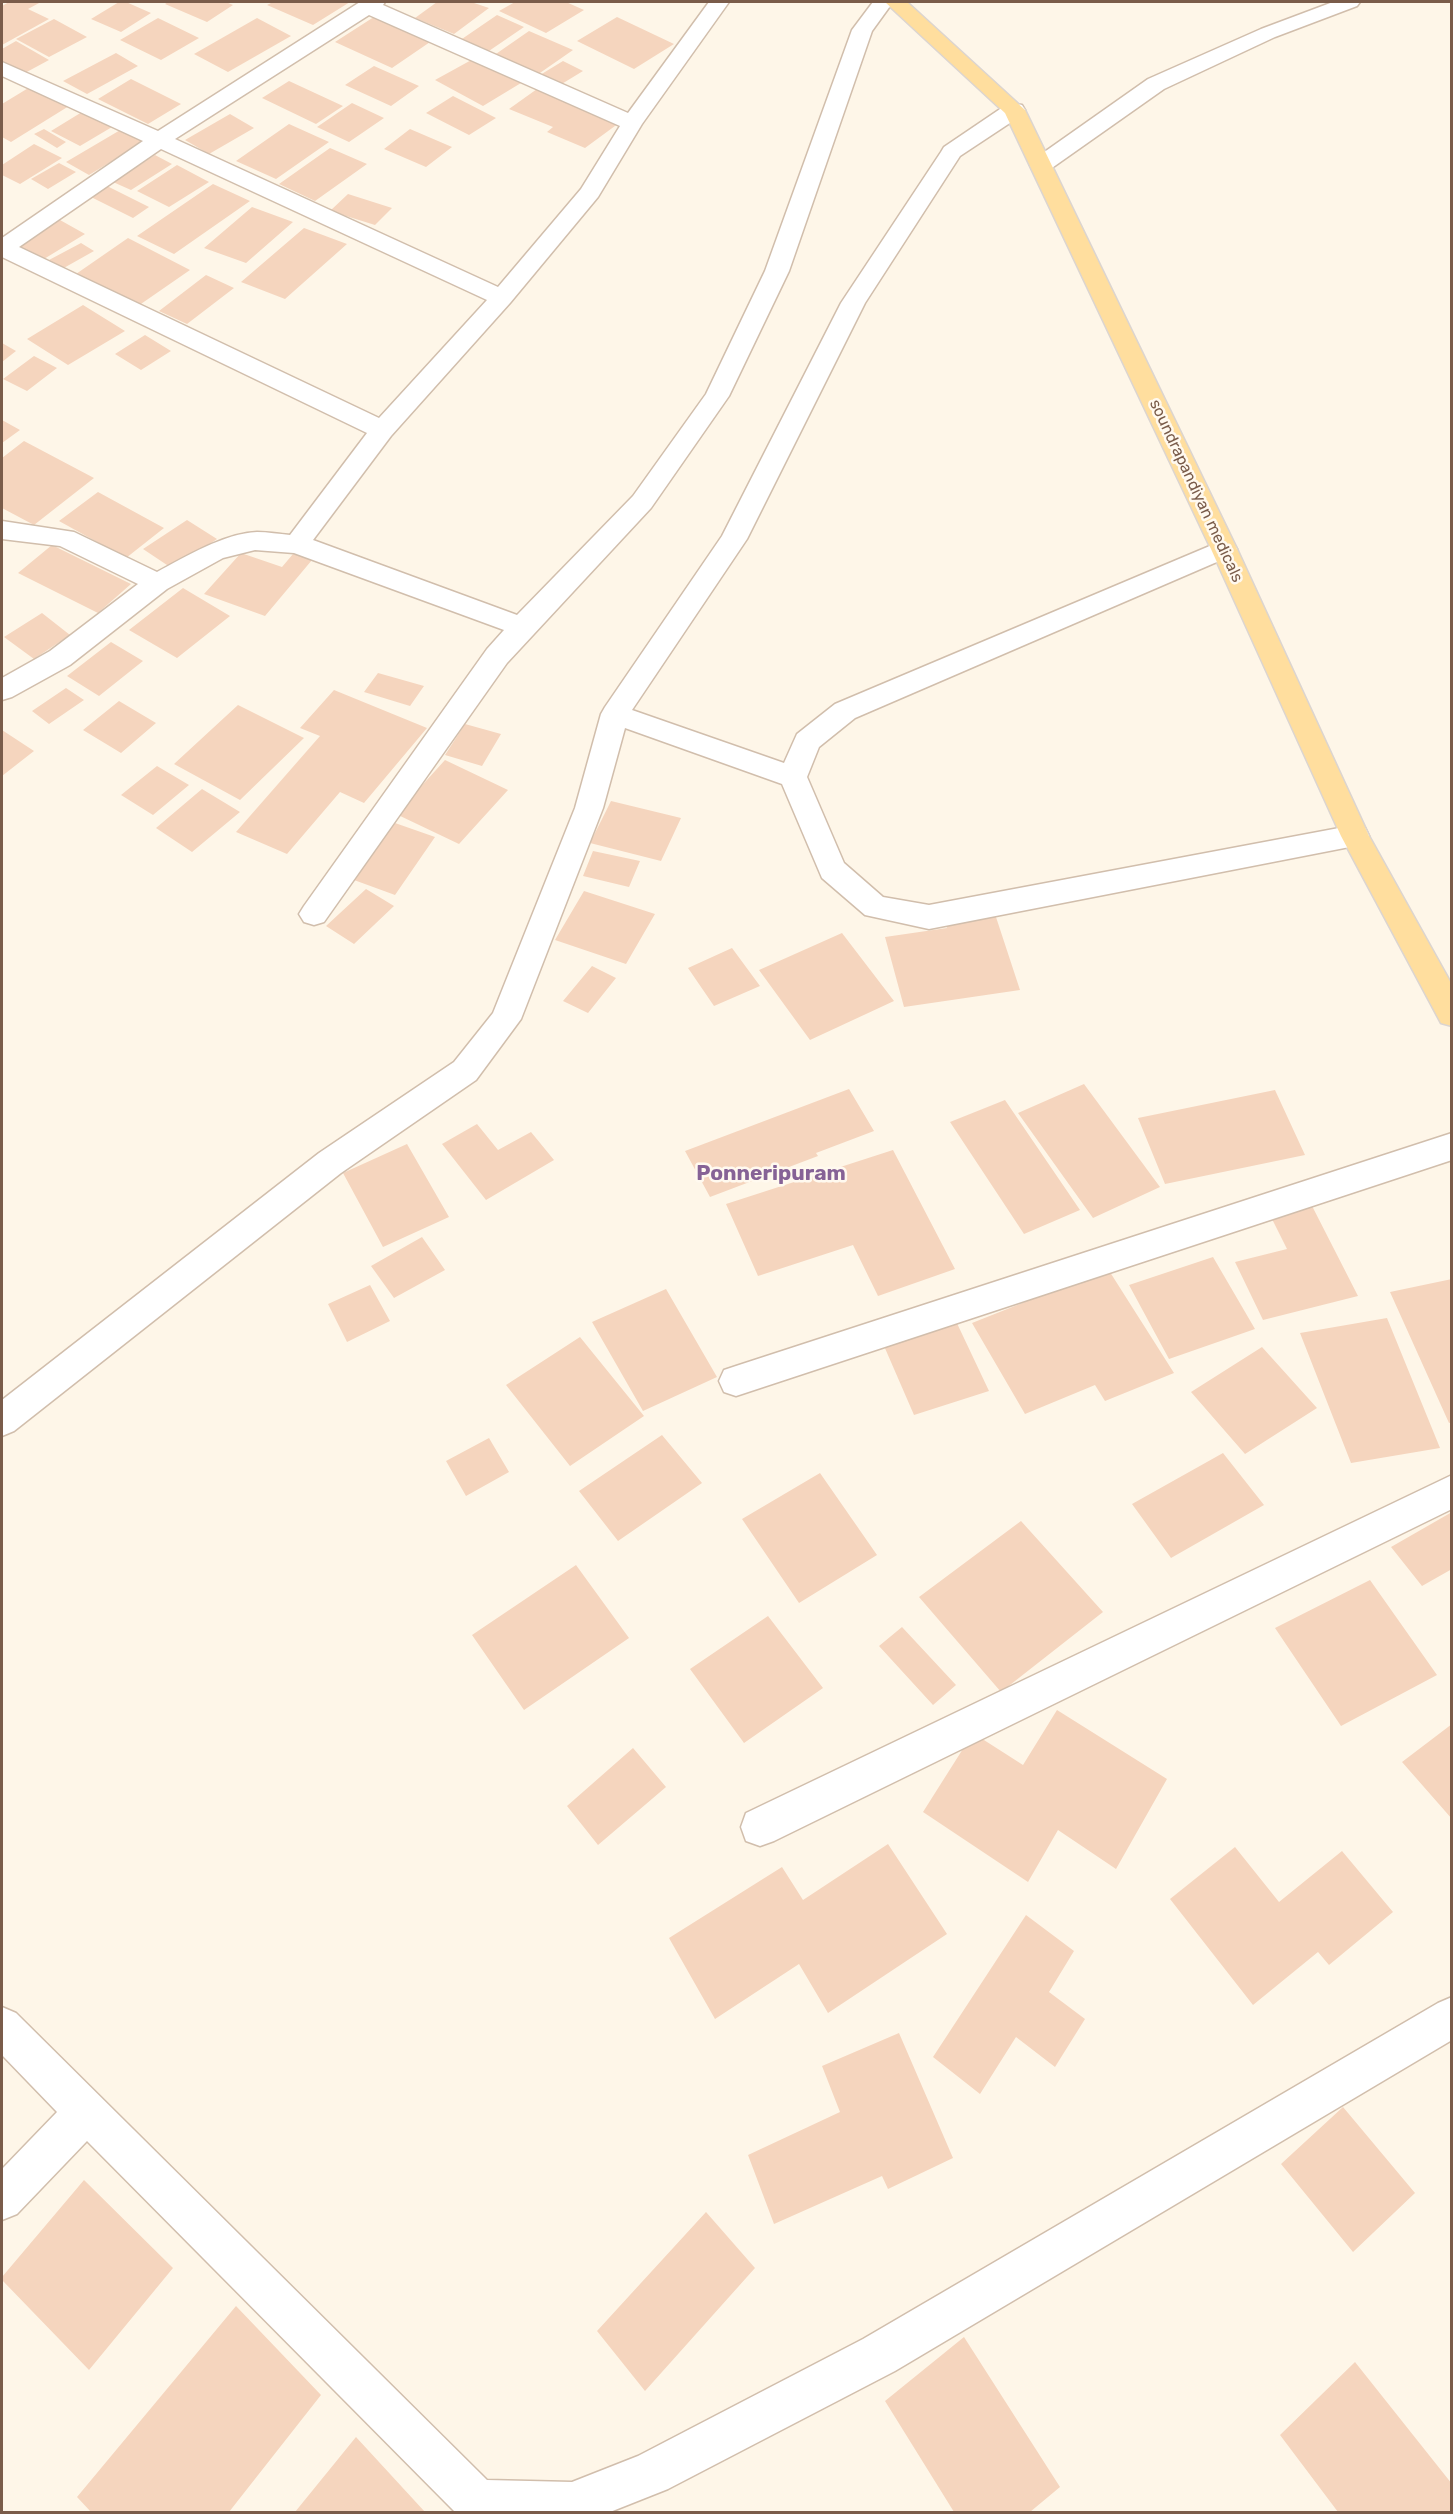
<!DOCTYPE html>
<style>
body{margin:0}
#map{position:relative;width:1453px;height:2514px;overflow:hidden;background:#fef6e8;font-family:Rubik,sans-serif}
canvas{display:block}
.frame{position:absolute;inset:0;border:3px solid #7a5c4a;pointer-events:none}
</style>
<div id="map">
<canvas width="1453" height="2514"></canvas>
<div class="frame"></div>
</div>
<script>
const context = document.querySelector('canvas').getContext('2d');
context.lineJoin = 'round';
function paint(path, color) {
  context.fillStyle = color;
  context.fill(path, 'evenodd');
}
function strokePath(path, color, width, dash) {
  context.strokeStyle = color;
  context.lineWidth = width;
  context.lineCap = dash ? 'butt' : 'round';
  context.setLineDash(dash || []);
  context.stroke(path);
}
function label(font, color, halo, rows, align = 'center') {
  context.font = font + ' Rubik,sans-serif';
  context.lineWidth = 5;
  context.setLineDash([]);
  context.textBaseline = 'middle';
  context.strokeStyle = halo;
  context.fillStyle = color;
  for (const [text, x, y, turn = 0] of rows) {
    context.save();
    context.translate(x, y);
    context.rotate((+turn || 0) * Math.PI / 180);
    context.textAlign = isNaN(turn) ? turn : align;
    if (halo) context.strokeText(text, 0, 0);
    context.fillText(text, 0, 0);
    context.restore();
  }
}
const building = new Path2D(`
 M9,2H41L28,9L49,19L2,45V6Z
 M119,2H126L151,13L121,32L91,19Z
 M168,2H226L233,5L207,22L165,4Z
 M273,2H350L313,25L267,5Z
 M437,2H471L489,8L454,34L415,18Z
 M515,2H566L584,10L546,33L499,11Z
 M377,15L433,40L392,68L335,42Z
 M497,15L524,27L486,53L459,41Z
 M617,17L674,44L634,69L577,41Z
 M158,18L199,38L161,60L120,40Z
 M257,18L291,36L228,72L194,54Z
 M54,19L87,37L49,57L16,39Z
 M529,31L573,50L537,75L493,56Z
 M16,41L49,60L23,74L2,61V49Z
 M116,53L138,66L87,94L63,81Z
 M475,58L521,83L483,106L435,80Z
 M563,61L583,71L560,85L540,75Z
 M374,66L419,86L391,106L345,85Z
 M131,79L181,104L148,124L98,99Z
 M289,81L343,106L316,124L262,98Z
 M30,87L69,106L11,142L2,137V104Z
 M537,89L619,123L585,148L547,132L553,127L509,109Z
 M453,96L496,118L469,135L426,113Z
 M352,103L384,118L349,142L317,127Z
 M82,112L112,127L80,146L51,131Z
 M230,114L254,128L209,154L185,140Z
 M289,124L329,142L276,179L236,161Z
 M44,129L66,142L57,148L34,134Z
 M122,129L145,141L89,175L66,162Z
 M410,129L452,147L426,167L384,149Z
 M34,144L62,158L20,184L2,175V165Z
 M330,148L367,164L315,201L279,184Z
 M155,155L172,164L131,190L113,182Z
 M59,163L76,172L48,189L31,179Z
 M177,165L209,182L169,207L137,191Z
 M213,184L250,201L174,254L137,236Z
 M107,186L149,207L133,218L91,197Z
 M348,194L392,208L375,225L330,211Z
 M252,207L293,222L246,263L204,248Z
 M60,220L85,234L39,262L13,247Z
 M304,228L347,244L285,299L241,282Z
 M128,238L190,270L138,306L76,274Z
 M81,243L94,251L62,269L49,260Z
 M206,275L234,288L187,324L159,311Z
 M83,305L125,331L68,365L27,339Z
 M145,335L171,351L141,370L115,354Z
 M2,343L16,351L2,362Z
 M34,356L57,368L27,391L3,379Z
 M2,420L20,430L2,443Z
 M24,441L94,478L34,525L2,508V458Z
 M98,492L164,528L126,558L59,521Z
 M187,520L217,539L173,569L143,549Z
 M52,545L131,584L98,613L18,573Z
 M241,553L282,567L293,554L312,560L265,616L204,594Z
 M183,588L230,616L177,658L129,630Z
 M42,613L70,635L34,659L4,637Z
 M111,642L143,661L99,696L67,676Z
 M378,673L424,686L410,706L364,692Z
 M66,688L84,700L49,724L32,711Z
 M334,690L427,728L364,803L340,792L287,854L236,832L320,736L300,728Z
 M119,701L156,723L121,753L83,730Z
 M238,705L304,738L240,800L174,764Z
 M465,724L501,734L482,766L445,755Z
 M2,730L34,751L2,776Z
 M445,760L508,790L459,844L396,814Z
 M157,766L189,785L153,815L121,795Z
 M202,789L240,812L192,852L156,828Z
 M611,801L681,818L661,861L590,843Z
 M395,823L435,837L395,895L354,880Z
 M593,851L640,861L629,887L583,876Z
 M366,889L394,906L354,944L326,926Z
 M584,891L655,914L626,964L555,940Z
 M994,911L1020,990L904,1007L885,937L947,928L943,918Z
 M842,933L894,1001L810,1040L759,970Z
 M732,948L760,986L714,1006L688,968Z
 M592,966L616,978L588,1013L563,1001Z
 M1084,1084L1160,1187L1093,1218L1018,1113Z
 M849,1089L874,1131L816,1153L818,1156L710,1197L685,1151Z
 M1275,1090L1305,1155L1165,1184L1138,1118Z
 M1005,1100L1080,1210L1024,1234L950,1122Z
 M477,1124L498,1150L531,1132L554,1160L486,1200L442,1144Z
 M407,1144L449,1217L383,1247L343,1173Z
 M893,1150L955,1269L878,1296L853,1245L758,1276L726,1204Z
 M1310,1202L1358,1296L1263,1320L1235,1262L1287,1249L1269,1213Z
 M422,1237L445,1270L394,1298L371,1266Z
 M1213,1257L1255,1329L1169,1359L1129,1285Z
 M1108,1269L1174,1373L1105,1401L1095,1385L1025,1414L972,1323Z
 M1452,1279V1422L1449,1423L1390,1292Z
 M370,1285L390,1321L347,1342L328,1304Z
 M666,1289L717,1377L643,1411L592,1322Z
 M954,1317L989,1391L914,1415L881,1339Z
 M1387,1318L1440,1448L1351,1463L1300,1333Z
 M580,1337L644,1416L570,1466L506,1385Z
 M1262,1347L1317,1408L1245,1454L1191,1392Z
 M662,1435L702,1483L618,1541L579,1491Z
 M489,1438L509,1472L466,1496L446,1461Z
 M1223,1453L1264,1505L1171,1558L1132,1504Z
 M820,1473L877,1555L799,1603L742,1519Z
 M1452,1512V1569L1422,1586L1391,1547Z
 M1021,1521L1103,1612L1001,1692L919,1597Z
 M576,1565L629,1638L524,1710L472,1635Z
 M1370,1580L1437,1675L1341,1726L1275,1628Z
 M768,1616L823,1688L744,1743L690,1669Z
 M902,1627L956,1685L933,1705L879,1646Z
 M1057,1710L1167,1779L1116,1869L1058,1830L1028,1882L923,1812L973,1733L1023,1765Z
 M1452,1724V1819L1402,1762Z
 M633,1748L666,1787L598,1845L567,1806Z
 M888,1844L947,1934L828,2013L799,1964L715,2019L669,1938L782,1867L803,1900Z
 M1235,1847L1279,1902L1342,1851L1393,1912L1329,1965L1318,1952L1253,2005L1170,1899Z
 M1026,1915L1074,1951L1049,1992L1085,2019L1055,2067L1016,2037L980,2094L933,2057Z
 M899,2033L953,2158L888,2189L882,2176L774,2224L748,2155L840,2112L822,2066Z
 M1343,2107L1415,2193L1353,2252L1281,2164Z
 M84,2180L173,2268L89,2370L2,2280V2277Z
 M706,2212L755,2268L645,2391L597,2331Z
 M236,2306L321,2395L229,2512H91L77,2497Z
 M964,2337L1060,2487L1030,2512H954L885,2401Z
 M1355,2362L1452,2484V2512H1338L1280,2435Z
 M356,2437L425,2512H295Z`);
const minor = new Path2D(`
 M360,2H385L383,5L628,113L709,2H729L642,124L598,197L510,303L391,436L313,540L517,615L633,496L706,394L765,271L852,30L873,2H893L872,31L789,271L729,396L651,508L507,663L324,922L314,925L304,922L299,914L304,906L487,649L504,630L294,553L255,550L223,558L167,589L70,665L12,697L2,700V678L50,651L138,584L60,546L2,539V521L74,532L157,572C185,557 225,533 257,532C268,532 279,534 290,535L367,433L2,257V238L143,141L2,76V62L158,131ZM369,15L620,126L581,189L498,287L175,139ZM161,149L487,300L379,418L19,247Z
 M1333,2H1360L1357,6L1275,37L1164,89L1049,170L1041,172L1033,170L1030,165L1033,160L1148,79L1261,29Z
 M1014,104L1022,105L1025,110L1022,115L960,156L865,303L747,539L632,710L784,763L797,734L835,704L1224,540L1233,543L1237,549L1233,555L855,718L819,747L807,777L844,863L883,897L929,905L1355,825L1365,828L1369,836L1365,844L929,929L865,915L822,878L782,784L625,728L603,808L521,1019L476,1080L341,1173L14,1431L2,1436V1400L319,1153L454,1062L493,1013L575,808L601,714L605,707L722,536L841,303L941,152L944,147L1006,105Z
 M1452,1133V1160L736,1396L724,1392L719,1381L724,1370L736,1366Z
 M1452,1475V1509L774,1841L760,1846L746,1841L741,1827L746,1813Z
 M1452,1997V2040L895,2371L668,2489L610,2512H455L87,2141L17,2214L2,2220V2169L57,2112L2,2055V2007L16,2013L487,2480L572,2482L638,2456L863,2339L1438,2003Z`);
const major = new Path2D(`
 M885,2H907L1025,110L1237,549L1369,836L1452,985V1026L1441,1023L1341,836L1211,549L1005,113Z`);
const farStreetnames = [
 ["soundrapandiyan medicals",1196,491,65]
];
const neighbourhoodNames = [
 ["Ponneripuram",771,1174]
];
paint(building, '#f5d5be');
strokePath(minor, '#d1beac', 3);
strokePath(major, '#dcd5d0', 3);
paint(minor, '#fff');
paint(major, '#ffde9e');
label('16px', '#7a5c4a', '#fff9ef', farStreetnames);
label('bold 21px', '#866296', '#fff9ef', neighbourhoodNames);
</script>
